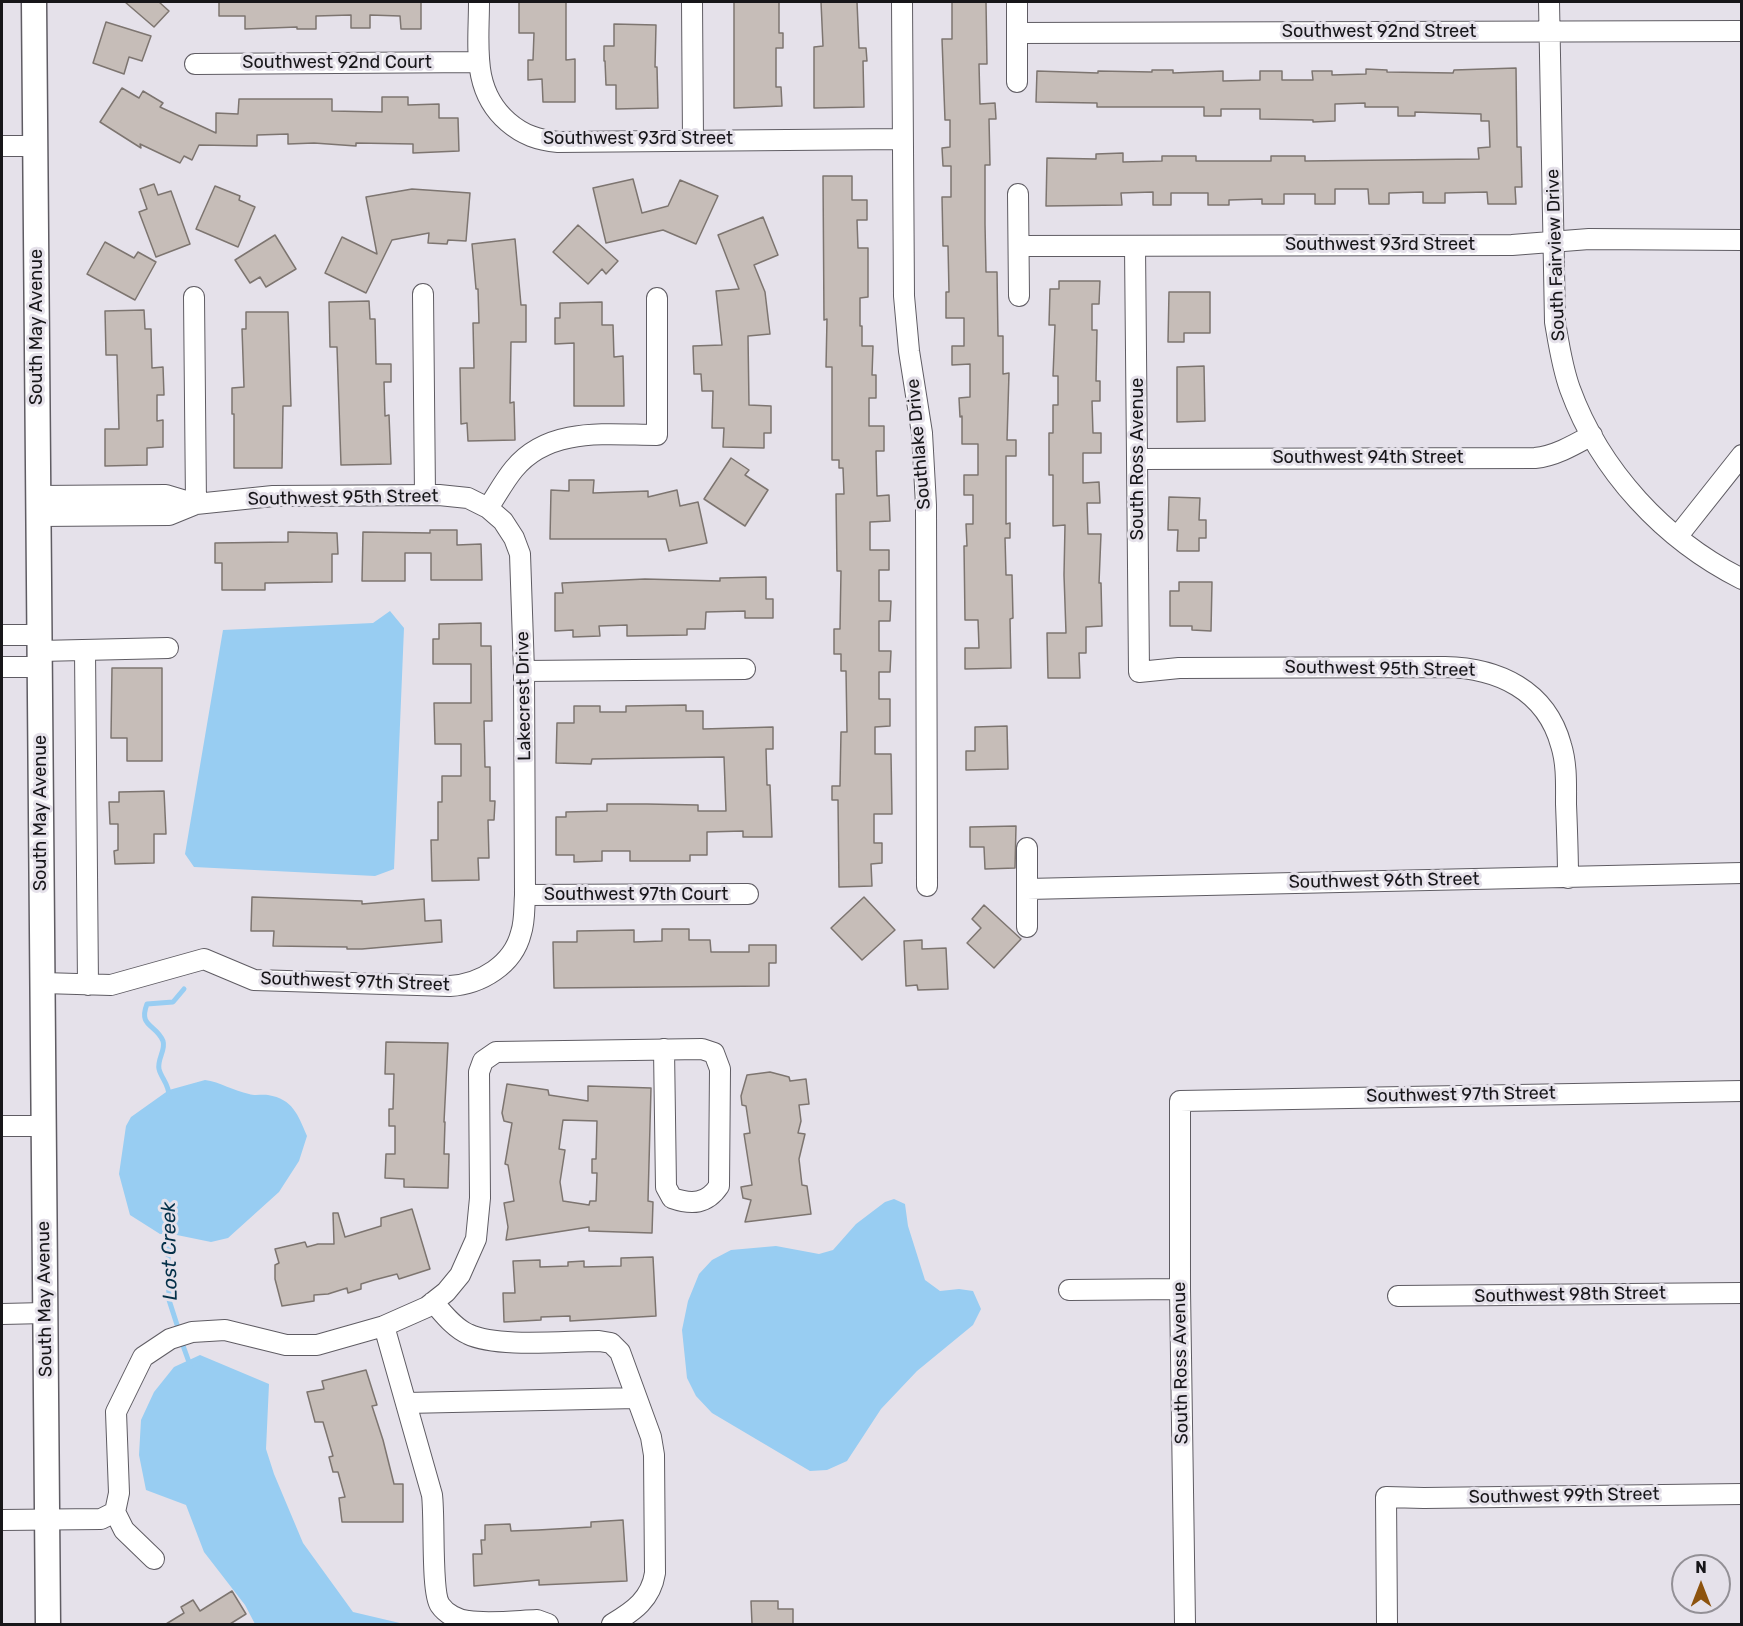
<!DOCTYPE html>
<style>
body{margin:0}
#map{position:relative;width:1743px;height:1626px;overflow:hidden;background:#e5e1ea;font-family:Rubik,sans-serif}
canvas{display:block}
.frame{position:absolute;inset:0;border:3px solid #171619;pointer-events:none}
.north{position:absolute;left:1671px;top:1554px;width:60px;height:60px;box-sizing:border-box;background:#e5e1ea;border:2px solid #939096;border-radius:50%;rotate:0deg;font-size:16px;font-weight:700;line-height:24px;text-align:center;color:#171619}
.north::after{content:'';display:block;margin:auto;width:21px;height:27px;background:#8d530e;clip-path:polygon(50% 0,100% 100%,50% 72%,0 100%)}
</style>
<div id="map">
<canvas width="1743" height="1626"></canvas>
<div class="frame"></div>
<div class="north">N</div>
</div>
<script>
const context = document.querySelector('canvas').getContext('2d');
context.lineJoin = 'round';
function paint(path, color) {
  context.fillStyle = color;
  context.fill(path, 'evenodd');
}
function strokePath(path, color, width, dash) {
  context.strokeStyle = color;
  context.lineWidth = width;
  context.lineCap = dash ? 'butt' : 'round';
  context.setLineDash(dash || []);
  context.stroke(path);
}
function label(font, color, halo, rows, align = 'center') {
  context.font = font + ' Rubik,sans-serif';
  context.lineWidth = 6;
  context.setLineDash([]);
  context.textBaseline = 'middle';
  context.strokeStyle = halo;
  context.fillStyle = color;
  for (const [text, x, y, turn = 0] of rows) {
    context.save();
    context.translate(x, y);
    context.rotate((+turn || 0) * Math.PI / 180);
    context.textAlign = isNaN(turn) ? turn : align;
    if (halo) context.strokeText(text, 0, 0);
    context.fillText(text, 0, 0);
    context.restore();
  }
}
const water = new Path2D(`
 M390,611L404,628L394,869L375,876L194,867L185,854L223,630L373,623Z
 M205,1080C220,1082 234,1091 249,1094C255,1096 262,1094 268,1095C293,1099 298,1115 307,1136L299,1161L279,1192L228,1238L211,1242L172,1234H160L130,1215L119,1174L126,1126L131,1117L169,1090Z
 M894,1199L905,1204L908,1226L925,1280L940,1291L959,1289L973,1291L981,1309L973,1325L917,1371L881,1409L847,1461L827,1470L810,1471L712,1413L696,1396L687,1378L682,1330L688,1301L699,1274L712,1260L731,1250L776,1246L819,1254L833,1250L856,1224L885,1202Z
 M200,1355L269,1384L266,1449L274,1474L303,1543L353,1612L404,1624H255L245,1605L204,1552L186,1505L146,1490L139,1455L141,1420L154,1392L174,1367Z`);
const stream = new Path2D(`
 M169,1096C169,1084 161,1078 159,1069C157,1059 166,1050 163,1041C156,1024 138,1027 147,1004L173,1002L184,989
 M171,1228L168,1260L169,1300L179,1331
 M181,1340L190,1365`);
const building = new Path2D(`
 M125,2H159L169,11L154,27Z
 M219,2H421V29H401L400,16L370,15V28H351V15L316,16V29H297V27L245,29V16H219Z
 M519,2H566V60L575,59V102H543L542,79L528,80V60H533L534,33H519Z
 M734,2H779V33H783V48H776V87H781L782,106L734,108Z
 M821,2H857L859,48H866L867,61H863L864,107L814,108V47L823,46Z
 M952,2H986L987,64H979L980,104L995,103L996,119H989L990,165H985V224L986,272H997L998,336H1003V374L1009,373L1007,440H1016V456H1006V524L1010,523V538H1005L1006,575H1012L1013,618L1010,619L1011,668L965,669V648H979L978,620H965L964,546H967L966,524H973V495H964V475H978V444H962V416L960,417L959,398L970,397V364L952,365V346H964V318H946V292H949L948,246H943L942,197H951V166H943L942,148L950,147V120H945L942,39H952Z
 M106,22L151,36L142,61L129,57L124,74L93,63Z
 M614,24L656,25L655,67H657L658,108L616,109V85H606L605,61H604V46H614Z
 M1516,68L1517,147H1521L1522,187H1515L1516,204H1488L1487,192L1445,193V203H1423V192L1389,193V204H1369L1368,189H1335V204H1315V194H1284V204H1262V199L1229,200V205H1208V193H1171V205H1153V192L1121,193L1122,205L1046,206L1047,158L1096,159V154L1123,153V162L1162,161V156H1196V161H1271V156H1305V161L1479,159L1478,148L1490,147L1489,121H1481V114L1415,112V116H1398V107H1365V103L1335,104V121L1313,122V120L1260,119V109H1221V116H1204V107H1097V103L1036,102L1037,71L1098,73V71L1152,72V70H1173V73L1223,71V81L1260,80V71H1282V80H1313L1312,71H1332V75L1366,74V69L1387,70V72L1453,73L1454,70Z
 M122,88L139,98L143,91L163,103L160,107L216,133V113L238,114L239,99H332V111L382,112V97H408V105L439,104V118H458L459,151L413,153V144L356,143V146L314,143L288,144V134L257,135V146L199,145L192,160L184,156L180,163L140,144L141,148L100,122Z
 M823,176H852V200H867V220H857L858,248H868V297L860,298V326H862V346H873L872,375H876V398H869V426H884V451H876L877,496L889,495L890,521L870,522V550H889V570H879V601H891L890,621H879V651H891L890,672H879V699H890V726L875,727V754H891L892,814H874V843H882V863L871,864L872,886L839,887L838,800H832V786H840L841,732H847L846,671H841V654H834V629H840L841,571H837L836,494H844L843,468H839V460H832V367H826L827,319L824,320Z
 M633,179L642,213L668,206L680,180L718,196L696,244L663,230L606,243L593,188Z
 M154,184L158,195L171,191L190,244L156,257L139,212L147,209L140,189Z
 M215,186L240,196L239,200L255,207L238,247L196,229Z
 M412,189L470,193L466,241L448,240L447,244L428,243L429,233L392,240L366,293L325,273L342,237L377,254L366,197Z
 M763,217L778,255L754,265L765,292L770,334L748,336L749,405L771,406V433H764V448L723,447L724,428H712L713,391H702L701,374H694L693,346L722,345L716,291L739,289L718,235Z
 M578,225L618,261L606,274L602,269L588,284L553,252Z
 M275,235L296,269L266,287L260,277L250,283L235,260Z
 M515,239L521,305H526V342H511L510,403L514,402L515,440L468,441L467,423L461,424L460,368H474L473,323H479L478,289H476L472,244Z
 M105,242L134,258L138,252L156,262L135,300L87,274Z
 M1059,281H1100L1099,304H1092V330H1097L1096,381H1100V401H1092L1093,433H1101V453H1083V483L1099,482L1100,503H1087L1088,534H1101L1099,583H1101L1102,626L1086,627V653H1079L1080,678H1048L1047,633H1066L1064,575L1065,525L1053,526V475H1049V433H1053V405H1058V376H1053L1055,325H1049L1050,289H1059Z
 M1169,292H1210V333H1184V342H1168Z
 M369,301L370,319H375L376,364H391V382H384L385,416L389,415L391,464L341,465L337,347H330L329,302Z
 M602,302V325H613L614,357L623,356L624,406H574V343L555,344V318H560V303Z
 M144,310L145,329H151L152,368L163,367L164,395H157V421L163,420V447L147,448V465L105,466V429H119L117,355H106L105,311Z
 M246,312H288L291,406H283L282,468H234V414H232V388L244,387L242,329H246Z
 M1204,366L1205,421L1177,422V367Z
 M731,458L749,470L745,475L768,490L745,526L704,499Z
 M569,480H594L593,493L648,491V497L677,490L680,506L698,502L707,543L669,551L666,539H550L551,490L569,491Z
 M1169,497L1200,498L1199,520H1206V538H1199V551H1177L1178,530H1168Z
 M430,530H457V545L481,544L482,580H431V553H405V581H362L363,532L430,533Z
 M288,532L337,533L338,554H332V582L265,583V590H222V563H215V543L288,542Z
 M766,577V599H773V618H745V611L706,612L705,629H687V635L627,636V625L599,626L600,636L573,637V630L555,631V593H563L562,583L645,579L720,581V578Z
 M1179,582H1212L1211,631L1192,630V626H1170V591H1179Z
 M481,623V646H491L492,721H484L485,767H490V801H495L494,820H488L489,858H478L479,880L432,881L431,840H438V802H442V776H461V744H435L434,703H471V664H433V639H439V624Z
 M112,668H162V761H127V738H111Z
 M686,705V711H703V729L773,727V749H766L767,785H770L772,837H743V831L707,832V855H690V861H630V851H602V861L574,862V855H556V817H566V812L607,811V804H647L698,805V811H726L724,757L592,759L591,764L556,763L557,723H574V706H600V712H626V706Z
 M1007,726L1008,769L966,770V751H975V727Z
 M164,791L166,834H154V863L115,864L114,851L118,850V824H110L109,802H119V792Z
 M1016,826L1015,868L985,869L984,847H970V827Z
 M252,897L362,901V904L424,899L425,921L441,920L442,942L362,949H347V947L273,946L274,931H251Z
 M864,897L895,930L862,960L831,928Z
 M984,905L1021,939L994,968L967,943L981,928L972,919Z
 M662,929H689V940H710L711,952H749V945H776V963H769V986L554,988L553,942H577V931L634,930V942L662,941Z
 M922,940V949L946,948L948,989L918,990L917,985L906,986L904,941Z
 M386,1042L448,1043L444,1122H445L444,1154H449L448,1188L404,1187V1179L385,1178L386,1154H395V1126H389V1109H393L394,1074H385Z
 M770,1072L789,1077L790,1081L806,1079L809,1104L799,1105L801,1121L798,1133L805,1134L799,1159L802,1185L807,1186L811,1214L745,1222L751,1200L743,1198L741,1187L752,1185L744,1134L750,1133L746,1106L742,1105L741,1096L747,1075Z
 M507,1084L548,1090L549,1095L588,1101V1086L651,1088L648,1201L653,1202L652,1233L589,1231V1227L506,1240L508,1227L504,1203L514,1201L508,1165L505,1164L512,1123L504,1121L502,1113ZM563,1120L597,1121L596,1159H592V1173H597L596,1201H590L589,1205L563,1201L560,1182L565,1150L559,1149Z
 M412,1209L430,1269L399,1279L397,1274L374,1280L361,1284V1289L348,1293L347,1288L328,1294L314,1295V1301L282,1306L275,1279V1265L279,1263L275,1249L305,1242L307,1247L318,1244H334L333,1213H338L345,1237L381,1226V1218Z
 M653,1257L656,1316L570,1321V1316L541,1317V1320L504,1322L503,1293H515L513,1261L540,1260V1267L568,1266V1262L584,1261V1267L621,1266V1258Z
 M366,1370L377,1405L372,1406L383,1440L394,1484H403V1522H342L339,1498L345,1497L338,1472H333L329,1457L333,1456L323,1422H315L307,1392L324,1389L322,1381Z
 M623,1520L627,1581L539,1585V1580L474,1586L473,1554H482L481,1540H485V1525L510,1524L511,1531L538,1530L591,1527V1522Z
 M232,1591L246,1614L230,1624H166L184,1613L181,1607L193,1600L200,1611Z
 M751,1601H778V1609H793V1624H752Z`);
const minor = new Path2D(`
 M479,2C479,46 471,90 508,122C523,135 538,140 558,142L902,139
 M692,2L693,140
 M902,2L904,296L909,351L922,433L926,505L927,886
 M1017,2V82
 M1549,2L1555,322C1559,345 1562,367 1570,389C1600,471 1664,540 1742,579
 M1017,33L1742,31
 M195,64L479,62
 M2,146H36
 M1018,194L1019,296
 M1019,246L1512,245L1589,239L1742,240
 M1135,246L1139,672L1179,668L1445,667C1498,668 1546,690 1561,745C1567,764 1566,785 1566,804C1567,829 1568,853 1568,878
 M423,294L425,495
 M194,297L196,504
 M1138,459L1535,458C1555,456 1574,445 1592,435
 M38,496L166,495L196,504
 M488,508C497,495 504,481 514,469C549,426 608,435 657,435V298
 M39,516L169,515L196,504L273,496L439,495L468,498L488,508L503,521L514,538L520,554L524,671L525,895C524,908 525,921 521,933C513,965 481,984 450,986L254,980L204,959L111,985L43,983
 M1677,537L1742,455
 M2,635H40
 M40,651L168,648
 M85,651L88,985
 M2,667H40
 M524,671L745,669
 M1027,848V927
 M1027,889L1742,873
 M525,895L748,894
 M2,1126H44
 M1069,1290L1180,1289
 M1398,1296L1742,1293
 M433,1302C443,1313 454,1328 468,1334C497,1348 564,1341 599,1341L611,1343L620,1352L651,1437L654,1455L655,1573C651,1599 634,1611 612,1624
 M2,1314L45,1313
 M384,1326L432,1495C435,1518 431,1592 440,1605C446,1614 458,1620 468,1621C489,1624 515,1621 537,1620L548,1624
 M406,1403L636,1398
 M115,1512L124,1530L154,1559
 M2,1520L101,1519L115,1512L119,1493L116,1412L143,1357L170,1339L192,1332L225,1330L286,1345H317L384,1326L427,1307L446,1292L460,1275L476,1239L480,1198L479,1072L483,1061L496,1052L702,1049L714,1053L720,1069L719,1186C707,1204 692,1205 672,1198L666,1187L664,1049
 M1185,1624L1180,1289V1101L1742,1091
 M1387,1624L1386,1497L1424,1498L1742,1494`);
const major = new Path2D(`
 M34,2L48,1624`);
const streetNames = [
 ["Southwest 92nd Street",1379,32],
 ["Southwest 92nd Court",337,63],
 ["Southwest 93rd Street",638,139],
 ["Southwest 93rd Street",1380,245],
 ["South Fairview Drive",1556,255,-92],
 ["South May Avenue",37,327,-90],
 ["Southlake Drive",919,444,-95],
 ["Southwest 94th Street",1368,458],
 ["South Ross Avenue",1138,459,-90],
 ["Southwest 95th Street",343,498,-1],
 ["Southwest 95th Street",1380,669,1],
 ["Lakecrest Drive",524,696,-91],
 ["South May Avenue",41,813,-90],
 ["Southwest 96th Street",1384,881,-1],
 ["Southwest 97th Court",636,895],
 ["Southwest 97th Street",355,982,2],
 ["Southwest 97th Street",1461,1095,-1],
 ["Southwest 98th Street",1570,1295,-1],
 ["South May Avenue",45,1299,-91],
 ["South Ross Avenue",1181,1363,-91],
 ["Southwest 99th Street",1564,1496,-1]
];
const waterNames = [
 ["Lost Creek",170,1251,-91]
];
paint(water, '#98cdf2');
strokePath(stream, '#98cdf2', 5);
paint(building, '#c6bdb8');
strokePath(building, '#7d7570', 1.5);
strokePath(minor, '#5f5c63', 22);
strokePath(major, '#5f5c63', 27);
strokePath(minor, '#fff', 20);
strokePath(major, '#fff', 24);
label('18px', '#171619', '#e5e1ea', streetNames);
label('italic 20px', '#043048', '#e5e1ea', waterNames);
</script>
